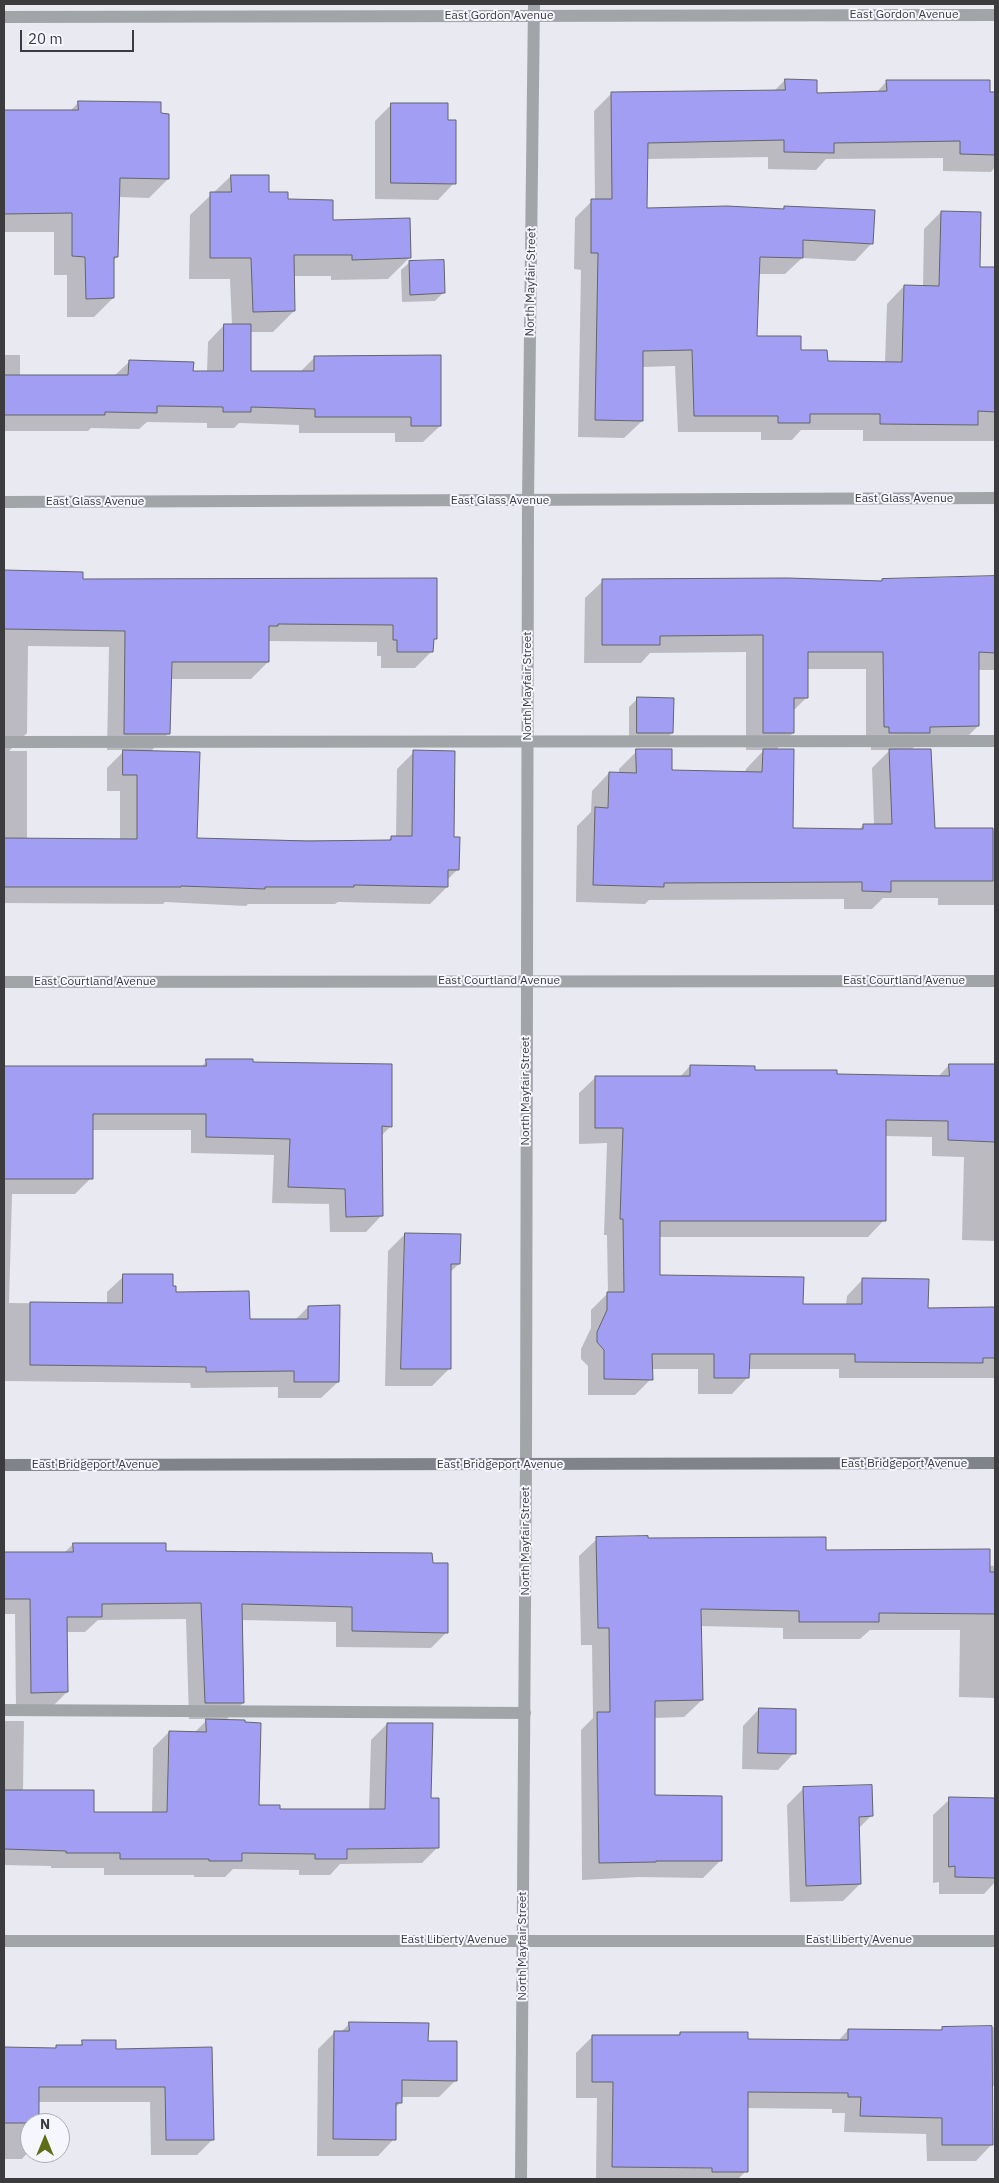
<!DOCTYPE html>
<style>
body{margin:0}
#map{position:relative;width:999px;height:2183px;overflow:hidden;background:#e9e9f1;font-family:"IBM Plex Sans",sans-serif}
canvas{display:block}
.frame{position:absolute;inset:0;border:5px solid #3c3c3f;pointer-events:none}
.north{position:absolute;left:20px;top:2113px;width:50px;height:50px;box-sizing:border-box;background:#f6f6ff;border:1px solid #acacb2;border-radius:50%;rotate:0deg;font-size:14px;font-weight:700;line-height:20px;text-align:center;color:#3c3c3f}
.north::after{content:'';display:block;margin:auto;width:18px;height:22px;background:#5f6d17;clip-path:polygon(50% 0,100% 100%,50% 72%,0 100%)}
.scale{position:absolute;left:20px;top:30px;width:114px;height:22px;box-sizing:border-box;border:2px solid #3c3c3f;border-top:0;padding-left:6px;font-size:15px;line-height:18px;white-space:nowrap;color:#3c3c3f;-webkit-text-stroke:4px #f6f6ff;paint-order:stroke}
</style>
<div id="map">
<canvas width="999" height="2183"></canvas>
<div class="frame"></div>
<div class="north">N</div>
<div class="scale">20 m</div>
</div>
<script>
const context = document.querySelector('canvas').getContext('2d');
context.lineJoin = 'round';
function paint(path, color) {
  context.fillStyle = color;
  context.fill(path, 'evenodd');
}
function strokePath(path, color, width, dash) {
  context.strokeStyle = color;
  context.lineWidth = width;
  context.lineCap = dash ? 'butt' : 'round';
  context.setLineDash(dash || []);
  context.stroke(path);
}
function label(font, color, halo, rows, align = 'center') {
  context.font = font + ' "IBM Plex Sans",sans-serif';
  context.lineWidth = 4;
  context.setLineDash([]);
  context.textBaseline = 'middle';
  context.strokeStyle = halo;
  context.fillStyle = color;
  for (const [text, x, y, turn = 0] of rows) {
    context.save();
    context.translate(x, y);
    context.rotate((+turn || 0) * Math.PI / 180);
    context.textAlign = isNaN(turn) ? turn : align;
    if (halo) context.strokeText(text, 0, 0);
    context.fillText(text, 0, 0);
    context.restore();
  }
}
const shadow = new Path2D(`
 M785,80L816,95L876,93L887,81L995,93V167L991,172L943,171V158L826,159L816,170L768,169V157L646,159V210H782L784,207L872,243L855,261L802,258L785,274H758L756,337L826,363H885L887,304L904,286L923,287L924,229L941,212L978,268H995V441H863V430H801L792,440H761V432H678L675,366L642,367V421L624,438L578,437L581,270L574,269L575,218L592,201H595L594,111L612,93L774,91Z
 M79,102L168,179L149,198L118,197L117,257L113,261V298L94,317H67V275H54V232H4V111H70Z
 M392,104L447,121L454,183L438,200L375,199V121Z
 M231,176L409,258L388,279L331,280V276H293L294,311L273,332H250V372H300L315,357L440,426L423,442H395V433H299V425L239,423L234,428H207V423L147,422L139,429L91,428L88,431H4V355H20V376H114L129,362L192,372H207L208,342L224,325H232L230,279H189L190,215Z
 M410,262L443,293L435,301L402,302L401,270Z
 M4,571L82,573V580L436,579V638L432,642V651L415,668H381V656H377V642L268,641V662L251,679H171L169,733L150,752L196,839L387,841L392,837H396L397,769L414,752L453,838L458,869L447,880V887L430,904L338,902L335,904H248L246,906L165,902L163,904L4,903ZM28,646L109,647L107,750H125L107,768V791H120V840L27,839V751H9L27,733Z
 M995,579V670H978V726L960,744H917L911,750L933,830H995V905H938V898H883L872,909H844V899L649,900L645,904L576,902L577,826L591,812L592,791L609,773L619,774V769L637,751L670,772L745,773L746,769L764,750H746V652L650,653L641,663H584L585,598L603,581L881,582ZM807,669H866V744H871V750H890L872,768L874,825H863L859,830L792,829L775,751L793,733V711L807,697Z
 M638,698L672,733L663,741H629V707Z
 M207,1061L252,1064L391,1126L381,1136L382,1215L366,1232H330L329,1204L272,1203L274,1155L191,1153V1130H91V1178L75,1194H12L9,1303L107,1304V1292L124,1276L172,1288L175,1294L249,1320H295L308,1307L338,1382L321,1398H278V1387L191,1388L190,1383L4,1381V1068L201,1067Z
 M949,1065L995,1066V1241L962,1240L964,1157L932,1156V1137L885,1136L884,1220L868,1237H659V1277L802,1305H846L847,1296L863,1279L927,1309L995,1308V1378H839V1369H748V1377L732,1394H698V1369H651V1379L635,1395H588V1366L581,1359V1349L591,1328V1310L608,1293L607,1235H604L607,1143L579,1144V1093L596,1077H680L690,1066L835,1075L938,1077Z
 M405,1234L459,1264L449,1273V1369L432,1386H385L388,1251Z
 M597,1539L824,1551L995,1566V1698L959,1697L960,1630H870L860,1639H783V1628L700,1626L702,1700L684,1717L654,1718V1796L720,1861L703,1878L639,1877L582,1880L581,1730L593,1718L592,1645H581L579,1556Z
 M73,1544L165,1553L447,1632L431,1648L336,1647V1622L241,1620L243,1703L225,1721L258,1806L279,1811H369L371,1740L387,1724L430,1800L438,1847L422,1863L340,1864L330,1875H299V1870L233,1869L225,1877H194V1875H104V1868H51V1866L4,1865V1721H24L23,1791L93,1813H152L153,1748L169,1732L194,1733L208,1719H189L186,1619L98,1620L85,1632H66L67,1692L51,1708H16L15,1614H4V1554L64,1553Z
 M759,1709L794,1753L778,1770L742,1769L743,1726Z
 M804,1788L871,1816L858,1829L860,1884L843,1901L790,1902L787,1805Z
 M950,1799H995V1882L984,1894H939V1882L933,1883V1815Z
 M350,2023L427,2042L456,2080L439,2097H400V2103L395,2108L394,2139L378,2156H317L318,2049L335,2032H341Z
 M995,2027V2086H991L992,2144L976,2161H927L926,2134L844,2132L845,2113H832V2109L746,2108V2171L738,2179H596L597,2098H576V2053L593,2036H677L680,2033L746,2040L838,2041L848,2030L940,2031L943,2028Z
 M83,2042L114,2050L211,2049L213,2139L197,2155H151L150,2102H38V2123H30V2150L22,2159H4V2049H54L57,2047H78Z`);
const building = new Path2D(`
 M785,79L817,80V93L887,91L886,80H990V92H995V155L960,154V141L834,143V153L784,152V140L648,143L647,208L727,206L784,209V206L875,210L873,244L803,240V258L760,257L757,336H801V350H827L828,361L902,362L904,285L939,286L941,211L981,212L980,267H995V412L978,411V425L880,424V414H810V423H778V416H694L692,350L643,351V421L595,420L598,253H591V199H612L611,92L785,90Z
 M78,101L161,102V113L169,114V179L120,178L118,257H114V298L86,299L85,257L72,256V213L4,214V110H78Z
 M391,103H448V120H456V184L391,183Z
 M231,175H269V192H288V199L333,200V220L410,218L411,258L352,260V255H294L295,311L253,312L251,258H210V192H231Z
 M444,260L445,293L410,295L409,261Z
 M224,324H251V371H314V356L441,355V426H411V417H315V409L251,407V412H223V407L157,406V413L105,412V415H4V375H128L129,360L194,362L193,371H223Z
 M4,570L83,572V579L437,578V639H434L433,652H397V640H393V625L278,624V626H269V662H172L170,734H124L125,631L4,629Z
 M995,576V653L979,652V726L930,727V733H889V727H884L883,652H808V698H794V733H763V635L660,636V645H602V579L788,578L882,581V579Z
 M637,697L674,698L673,733H637Z
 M636,749H672V770L762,772L763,749H794L793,828L863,829V824H892L889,749H931L935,828H993V881H891V892L862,891V882L664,883V887L593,885L595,807L608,808L609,772L636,773Z
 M123,750L200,752L197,838L308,841L391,840V836H412L413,750L455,751L454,837H460L459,870H448V887L354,885V887H265V889L181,886V887H4V838L137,839V775H123Z
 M206,1059H253V1062L392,1064V1127L382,1126L383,1216L346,1217L345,1189L288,1187L290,1139L206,1137V1114H93V1179H4V1066H206Z
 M949,1064H995V1142L948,1140V1121L886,1120V1221H660V1275L804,1277L803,1304H862V1278L929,1279L928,1308L995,1307V1358H983V1363L855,1362V1354H750L749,1378H714V1354H652L653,1380L604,1379V1350L597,1342V1332L607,1310V1292H624L623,1219H620L623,1128H595V1076H690V1065L755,1066V1070H837V1074L949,1076Z
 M405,1233L461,1234L460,1264H451V1369H401Z
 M123,1274H173V1286H176V1292L249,1291L250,1319H308V1306L340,1305L339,1382H294V1371L206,1372V1367L30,1365V1302L122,1303Z
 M648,1536V1538L826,1537V1550L990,1549V1572H995V1614L879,1613V1622H799V1611L701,1609L703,1700L655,1701V1795L722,1796V1861H656V1862L599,1863L597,1712H610L609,1628H598L596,1537Z
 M73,1543H166V1551L432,1553L433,1563H448V1633L352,1631V1607L242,1604L244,1703H205L201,1603L102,1604V1617H67L68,1692L31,1693L30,1599H4V1552H73Z
 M759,1708L796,1709V1754L758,1753Z
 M206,1719L245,1720V1722L261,1723L259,1805H280V1809H385L387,1723H433L431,1798H439V1848L347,1849V1859H315V1854L242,1853V1861H209V1859H120V1853H66V1851L4,1849V1790H94V1812H167L169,1731L206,1732Z
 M872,1785L873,1816L859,1817L861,1884L806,1886L803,1787Z
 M949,1797L995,1798V1878L955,1877V1866L949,1867Z
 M349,2022L429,2023L428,2041H457V2081L402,2080V2103H396V2140L333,2139L334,2031H349Z
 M992,2026L993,2145H942V2118L860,2116L861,2097H848V2093L748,2092V2172H712V2168L612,2167L613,2082H592V2035H680V2032H748V2039L848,2040V2029L942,2030V2027Z
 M82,2040H116V2049L212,2047L214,2140H166L165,2087H39V2123H4V2047L56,2048V2045H82Z`);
const lane = new Path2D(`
 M4,742L995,741
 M4,1710L525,1713`);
const street = new Path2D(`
 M4,17L995,15
 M4,502L995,498
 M4,982L995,981
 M4,1941H995
 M521,2179L526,1465L528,501L534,4`);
const secondary = new Path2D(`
 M4,1465L995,1463`);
const streetNames = [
 ["East Gordon Avenue",904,15],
 ["East Gordon Avenue",499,16],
 ["North Mayfair Street",531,282,-89],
 ["East Glass Avenue",904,499],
 ["East Glass Avenue",500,501],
 ["East Glass Avenue",95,502],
 ["North Mayfair Street",528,686,-90],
 ["East Courtland Avenue",499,981],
 ["East Courtland Avenue",904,981],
 ["East Courtland Avenue",95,982],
 ["North Mayfair Street",526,1091,-90],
 ["East Bridgeport Avenue",904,1464],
 ["East Bridgeport Avenue",95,1465],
 ["East Bridgeport Avenue",500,1465],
 ["North Mayfair Street",526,1541,-90],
 ["East Liberty Avenue",454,1940],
 ["East Liberty Avenue",859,1940],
 ["North Mayfair Street",523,1946,-90]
];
paint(shadow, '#0003');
paint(building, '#a19ef4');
strokePath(building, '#63646b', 1);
strokePath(lane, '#a2a5a8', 12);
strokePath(street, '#a2a5a8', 12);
strokePath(secondary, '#808488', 12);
label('12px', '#3c3c3f', '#f6f6ff', streetNames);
</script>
